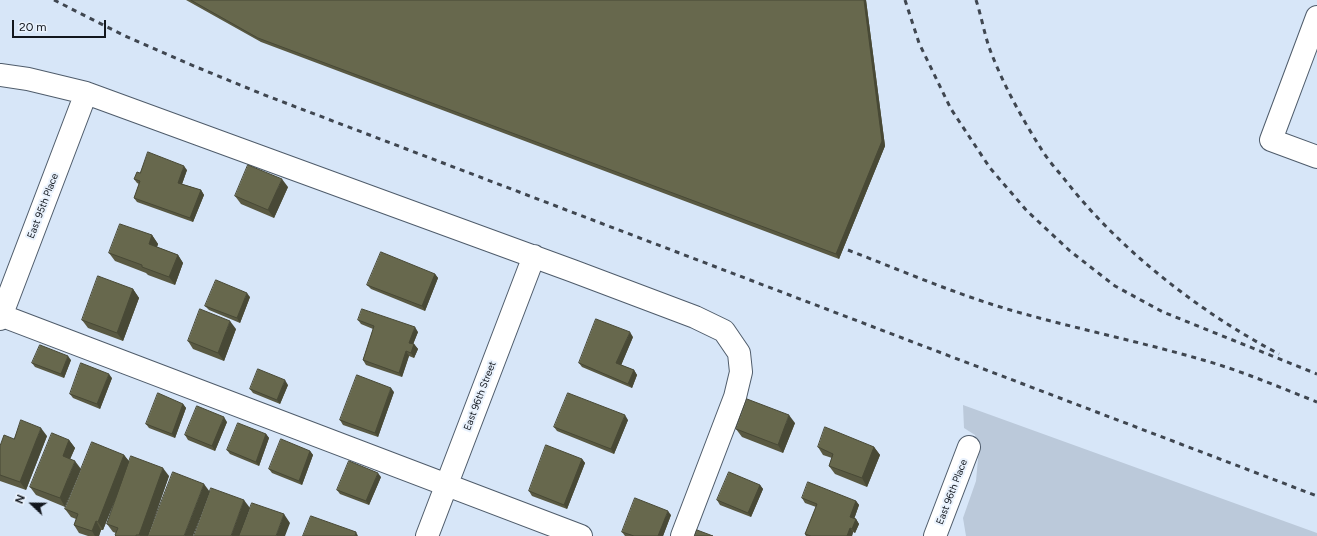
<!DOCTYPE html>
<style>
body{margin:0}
#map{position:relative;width:1317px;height:536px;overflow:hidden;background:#d7e6f8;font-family:Figtree,sans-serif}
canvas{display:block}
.north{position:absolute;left:12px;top:484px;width:40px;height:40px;-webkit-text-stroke:3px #e9f2fd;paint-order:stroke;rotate:292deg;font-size:11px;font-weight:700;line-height:16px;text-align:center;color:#12171e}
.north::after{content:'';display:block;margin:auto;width:14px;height:18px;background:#12171e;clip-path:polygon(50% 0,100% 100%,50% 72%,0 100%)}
.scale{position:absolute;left:12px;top:20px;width:94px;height:18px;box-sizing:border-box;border:2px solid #12171e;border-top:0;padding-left:5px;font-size:12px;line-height:14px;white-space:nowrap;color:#12171e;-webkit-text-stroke:3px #e9f2fd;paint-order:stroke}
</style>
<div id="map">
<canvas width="1317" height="536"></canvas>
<div class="north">N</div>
<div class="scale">20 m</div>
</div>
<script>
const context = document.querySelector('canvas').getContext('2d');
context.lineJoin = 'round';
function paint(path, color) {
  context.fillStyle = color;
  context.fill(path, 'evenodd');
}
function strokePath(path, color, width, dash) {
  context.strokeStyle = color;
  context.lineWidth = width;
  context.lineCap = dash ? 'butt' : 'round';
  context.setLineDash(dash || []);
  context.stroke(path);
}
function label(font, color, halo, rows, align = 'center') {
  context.font = font + ' Figtree,sans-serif';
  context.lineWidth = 4;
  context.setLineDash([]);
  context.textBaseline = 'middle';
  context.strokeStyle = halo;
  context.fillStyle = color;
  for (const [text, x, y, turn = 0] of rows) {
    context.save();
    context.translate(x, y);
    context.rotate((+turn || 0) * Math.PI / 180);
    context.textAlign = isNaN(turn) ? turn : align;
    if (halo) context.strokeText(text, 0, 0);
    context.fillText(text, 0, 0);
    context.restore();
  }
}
const green = new Path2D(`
 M963,405L1317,533V536H966L963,518L976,481L979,448L975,435L964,428Z`);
const minor = new Path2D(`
 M1317,17L1271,140L1317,157
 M0,75L28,79L86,93L573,271L695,317L724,331L739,353L741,372L735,397L682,536
 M0,315L581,536
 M0,319L86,93
 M427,536L534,256
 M935,536L969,447`);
const rail = new Path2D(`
 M54,0L123,35L189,64L262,94L1317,496
 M905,0L919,43L951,109L990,168L1027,211L1070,251L1115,286L1163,312L1317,374
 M976,0C981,15 984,32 989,47C1001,80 1021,117 1040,147C1046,157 1054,167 1062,176C1117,248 1199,312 1279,354
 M848,250C900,270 953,293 1007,309C1072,328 1138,341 1203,360C1242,371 1279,387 1317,402`);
const wall = new Path2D(`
 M186,0H866L885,146L839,259L261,42Z
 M187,170L182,184L201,190L204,195L193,222L137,202L134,198L139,184L137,183L134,179L140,173Z
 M288,187L274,218L241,204L235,196Z
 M152,235L158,244L157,247L178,255L183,263L175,285L148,275L146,273L115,261L109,253Z
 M435,274L438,278L425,311L371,289L367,285Z
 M133,289L139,298L123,341L88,328L82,320Z
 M250,297L240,323L209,310L205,306Z
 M358,320L418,332L413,344H414L418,349L414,358L409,356L402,377L366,365L363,360L373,329L361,324Z
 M236,329L224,361L193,349L188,341Z
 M633,337L621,365L634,370L637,375L632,388L582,367L579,363Z
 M71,360L64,378L35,367L32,363Z
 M112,378L100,409L73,398L70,394Z
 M288,385L280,404L253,393L250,389Z
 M394,392L378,437L343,425L340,420Z
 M183,404L186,408L175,438L149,428L146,424Z
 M628,420L614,454L557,431L554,427Z
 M227,422L215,451L188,440L185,435Z
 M795,423L783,453L742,437L736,429Z
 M266,434L269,438L259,466L230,454L227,450Z
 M47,436L26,490L0,481V446L14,439Z
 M69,440L75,448L70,459L65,507L36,495L30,487Z
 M818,447H874L880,455L867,487L835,474L829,466L832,458L823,455Z
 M310,451L313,455L302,485L272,473L269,469Z
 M124,455L129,461L169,476L148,536H116V533L113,532L107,524L116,497L103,530H101L99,536H88L79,533L74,525L76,519L71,517L65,509Z
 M582,459L585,463L567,509L532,496L529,491Z
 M381,477L369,505L340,494L337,490Z
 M760,485L763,489L751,517L720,505L717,500Z
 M802,498L856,501L859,505L854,519H856L859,524L855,533L853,532L852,536H806L805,534L816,507L805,503Z
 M671,515L663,536H625L622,532Z`);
const shadedWall = new Path2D(`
 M864,0H866L885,146L839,259L836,254Z
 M184,166L187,170L181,187L178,183Z
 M282,179L288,187L274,218L268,210Z
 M201,190L204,195L193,222L190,218Z
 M152,235L158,244L155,252L149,244Z
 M178,255L183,263L175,285L169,277Z
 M435,274L438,278L425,311L422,306Z
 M133,289L139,298L123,341L117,333Z
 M247,293L250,297L240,323L237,318Z
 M230,321L236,329L224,361L218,353Z
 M415,327L418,332L412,347L409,343Z
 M630,332L633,337L620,368L616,363Z
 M414,344L418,349L414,358L411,353Z
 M406,351L409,356L402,377L399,373Z
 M68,356L71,360L64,378L61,374Z
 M634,370L637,375L632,388L628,384Z
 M109,374L112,378L100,409L97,404Z
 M285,380L288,385L280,404L277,400Z
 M391,388L394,392L378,437L375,433Z
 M183,404L186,408L175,438L172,434Z
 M625,415L628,420L614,454L611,449Z
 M789,415L795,423L783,453L778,445Z
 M224,417L227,422L215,451L212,446Z
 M41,428L47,436L26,490L20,482Z
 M266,434L269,438L259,466L256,462Z
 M69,440L75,448L68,464L63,456Z
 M874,447L880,455L867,487L862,478Z
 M310,451L313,455L302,485L299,481Z
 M124,455L130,463L103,530L98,522Z
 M582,459L585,463L567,509L564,505Z
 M75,461L81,469L65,507L60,498Z
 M163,468L169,476L148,536H140L139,535Z
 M378,473L381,477L369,505L366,501Z
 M204,484L210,492L193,536H184Z
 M760,485L763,489L751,517L748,513Z
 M244,500L250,508L240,536H231Z
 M856,501L859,505L853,522L850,517Z
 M668,511L671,515L663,536H658Z
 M284,514L290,523L285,536H276Z
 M856,519L859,524L855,533L852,529Z
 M96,521L101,530L99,536H95L92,531Z
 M850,528L853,532L852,536H847Z
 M356,532L358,536H355Z`);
const building = new Path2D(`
 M191,0H864L882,141L836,254L258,38Z
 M148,152L184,166L178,183L201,190L190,218L134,198L140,181L134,179L137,172L140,173Z
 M248,165L282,179L268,210L235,196Z
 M120,224L152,235L149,244L178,255L169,277L142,267V265L109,253Z
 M381,252L435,274L422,306L367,285Z
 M98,276L133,289L117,333L82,320Z
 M216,280L247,293L237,318L205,306Z
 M200,309L230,321L218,353L188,341Z
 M362,309L415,327L409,343L414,344L411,353L406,351L399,373L363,360L374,326L358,320Z
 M596,319L630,332L616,363L634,370L628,384L579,363Z
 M40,345L68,356L61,374L32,363Z
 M81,363L109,374L97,404L70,394Z
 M258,369L285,380L277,400L250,389Z
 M357,375L391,388L375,433L340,420Z
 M158,393L183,404L172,434L146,424Z
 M568,393L625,415L611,449L554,427Z
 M747,399L789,415L778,445L736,429Z
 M197,406L224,417L212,446L185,435Z
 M21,420L41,428L20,482L0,475V446L4,435L14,439Z
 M238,423L266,434L256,462L227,450Z
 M825,427L874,447L862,478L829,466L833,454L818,447Z
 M52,433L69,440L63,456L75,461L60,498L30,487Z
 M281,439L310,451L299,481L269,469Z
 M92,442L124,455L98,522L96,521L92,531L74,525L78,514L65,509Z
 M546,445L582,459L564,505L529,491Z
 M131,456L163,468L139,535H136V536H116L115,535L118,528L107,524Z
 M349,461L378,473L366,501L337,490Z
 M173,472L204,484L184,536H148Z
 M729,472L760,485L748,513L717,500Z
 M808,482L856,501L850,517L856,519L852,529L850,528L847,536H811L805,534L817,504L802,498Z
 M211,488L244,500L231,536H194Z
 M635,498L668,511L658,536H634L622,532Z
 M252,503L284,514L276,536H239Z
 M311,516L356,532L355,536H303Z
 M697,530L713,536H695Z`);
const streetNames = [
 ["East 95th Place",43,206,-69],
 ["East 96th Street",480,396,-69],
 ["East 96th Place",952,492,-69]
];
paint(green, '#bbc9da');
strokePath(minor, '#4f5c6b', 24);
strokePath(minor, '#fff', 22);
strokePath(rail, '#3f4650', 3, [5, 5]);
paint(wall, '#595942');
paint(shadedWall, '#484936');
paint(building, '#67684d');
strokePath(building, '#484936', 1);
label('10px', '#12171e', '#e9f2fd', streetNames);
</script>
